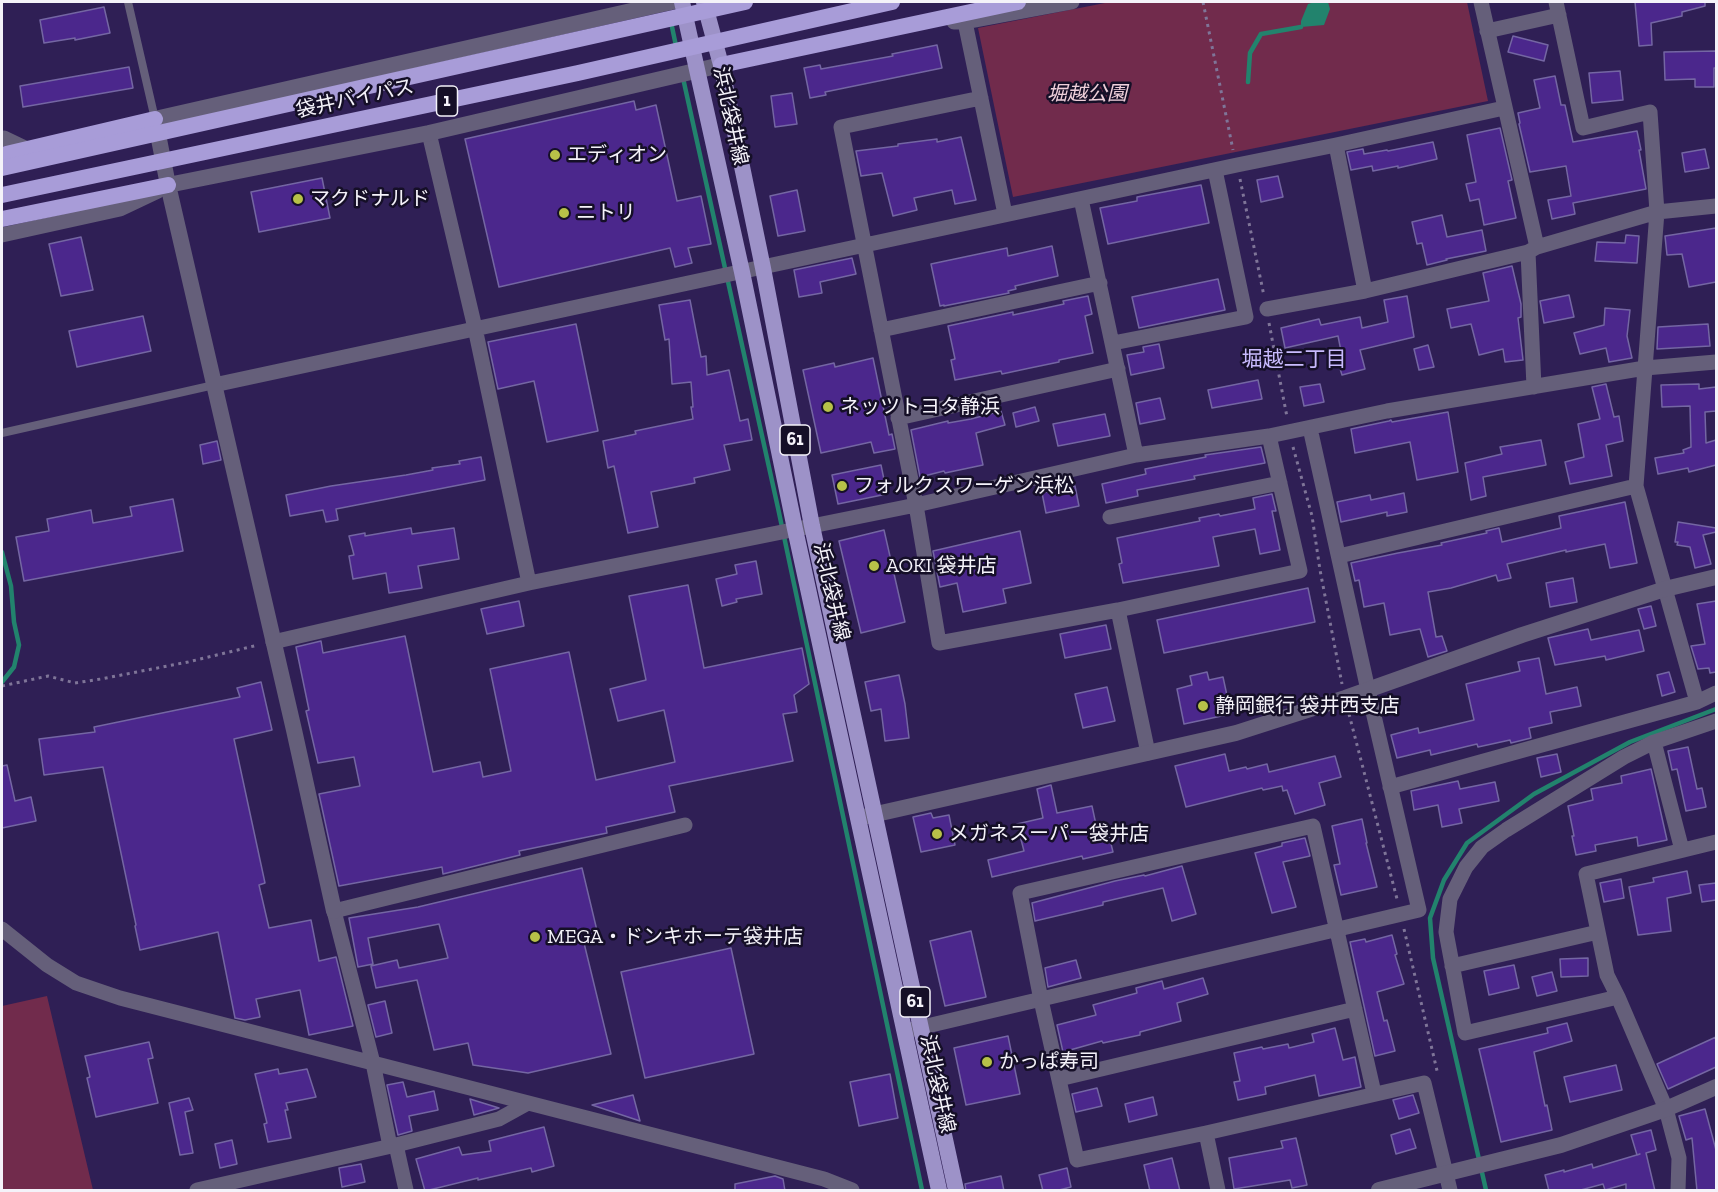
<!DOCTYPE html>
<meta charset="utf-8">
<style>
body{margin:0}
#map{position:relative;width:1718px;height:1192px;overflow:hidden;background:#2f1f55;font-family:"Zilla Slab",serif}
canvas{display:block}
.frame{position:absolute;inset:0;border:3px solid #f4f2f9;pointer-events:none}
</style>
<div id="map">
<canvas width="1718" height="1192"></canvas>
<div class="frame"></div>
</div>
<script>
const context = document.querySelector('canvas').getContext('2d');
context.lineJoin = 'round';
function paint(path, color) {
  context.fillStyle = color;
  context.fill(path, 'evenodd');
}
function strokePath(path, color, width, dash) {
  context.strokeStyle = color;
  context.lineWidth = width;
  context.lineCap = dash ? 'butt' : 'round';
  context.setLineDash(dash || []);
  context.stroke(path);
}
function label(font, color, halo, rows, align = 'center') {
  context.font = font + ' "Zilla Slab","Noto Sans JP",serif';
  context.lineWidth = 5;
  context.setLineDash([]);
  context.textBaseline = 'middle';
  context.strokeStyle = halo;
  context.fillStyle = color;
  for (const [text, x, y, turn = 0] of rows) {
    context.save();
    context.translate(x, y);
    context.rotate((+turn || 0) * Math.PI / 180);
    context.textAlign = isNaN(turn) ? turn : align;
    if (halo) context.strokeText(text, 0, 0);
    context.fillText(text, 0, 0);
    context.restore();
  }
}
const green = new Path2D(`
 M1110,2H1467L1488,101L1013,197L978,28Z
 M47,996L93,1190H2V1006Z`);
const water = new Path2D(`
 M1315,2H1328L1330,9L1324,25L1301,27V21L1308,4Z`);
const stream = new Path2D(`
 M671,22L676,46
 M683,78L778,508L922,1190
 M1248,82L1250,53L1261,34L1301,27
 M2,552L11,586L14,622L19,645L14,667L2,682
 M1486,1190L1433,958L1430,918L1444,880L1467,843L1534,794L1630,742L1716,709`);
const building = new Path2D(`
 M1635,2H1705V6L1682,12V16L1651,23L1652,45L1639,46Z
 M104,7L110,33L75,40V38L44,43L40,20Z
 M1513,36L1548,45L1544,61L1508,52Z
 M937,45L942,68L825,92L826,95L810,98L804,68L820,65L821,69L893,56L892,54Z
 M1716,51V68H1714V87H1695V79L1665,80L1664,52Z
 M129,67L133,88L23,107L20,86Z
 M1620,71L1623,100L1592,103L1589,73Z
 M1555,76L1561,105H1565L1573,142L1637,131L1641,150H1639L1646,189L1573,203L1575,214L1552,219L1548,200L1571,196L1566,166L1530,172L1519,124L1520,123L1518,113L1540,108L1534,80Z
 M792,93L797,124L775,127L771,96Z
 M634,101L636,110L656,105L677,201L701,196L711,244L688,248L692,263L675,267L670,248L499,287L465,139Z
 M1500,128L1512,180L1508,181L1516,218L1484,225L1479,199L1470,201L1466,184L1476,182L1467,135Z
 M961,137L976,200L955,204L952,190L914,198L917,210L893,216L882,173L861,176L856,151L898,146V144L937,139V142Z
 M1433,142L1437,159L1398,168V166L1373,171L1372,166L1351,170L1347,152L1363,149L1364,154L1387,150L1388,151Z
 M1705,149L1709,168L1685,172L1682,153Z
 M1278,176L1283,197L1261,202L1257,180Z
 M322,178L330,218L259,232L251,192Z
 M1201,185L1209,223L1108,244L1100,208L1137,201V197Z
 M797,190L805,231L778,236L770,196Z
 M1442,215L1447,237L1482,230L1486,251L1446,259L1447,260L1427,265L1422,243L1417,244L1412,222Z
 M1716,228V282L1689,287L1682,254L1667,255L1665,236Z
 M1626,235L1639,236L1637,263L1595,261L1597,242L1625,243Z
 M81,237L93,290L61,296L49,244Z
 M1052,246L1058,276L1015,286L1016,289L1008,291L1009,293L944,306V305L940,306L931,264L1007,248L1008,256Z
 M852,258L856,274L820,282L822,293L799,297L794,270Z
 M1512,266L1521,304V317L1518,318L1523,360L1505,362L1503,349L1479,355L1471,324L1451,328L1447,309L1489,301L1483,273Z
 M1218,279L1225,310L1139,328L1132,297Z
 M1569,295L1574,317L1544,323L1540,301Z
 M1088,296L1092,314L1085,316L1093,353L1059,360V362L1030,368L1002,374L1001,371L955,380L951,360L955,359L948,326L1013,312V315L1064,304L1063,301Z
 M1407,296L1414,337L1360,350L1365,369L1342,375L1338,362L1343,361L1338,336L1285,348L1281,328L1319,319L1321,325L1360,317L1362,328L1388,322L1384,300Z
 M690,300L701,357L706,356L707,375L729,370L740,421L748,419L752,440L724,445L730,470L694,478L695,483L651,492L658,527L628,533L614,466L608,468L603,441L636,434L635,431L693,419L691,407H693L691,382L672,384L669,339L665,340L659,305Z
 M1605,308L1630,310L1627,336L1632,358L1609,362L1606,348L1580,354L1574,333L1604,325Z
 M143,316L151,351L77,367L69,331Z
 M576,324L598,431L547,442L534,381L498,389L488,342Z
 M1708,324L1710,346L1657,349L1658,327Z
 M1159,344L1164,368L1131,375L1127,355L1144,352L1143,347Z
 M1428,345L1434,367L1419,370L1414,349Z
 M873,358L889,435L892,434L895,449L874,453L871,442L821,453L803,370L834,363L835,367Z
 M1258,380L1262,399L1212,408L1208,390Z
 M1320,384L1324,402L1304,406L1300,387Z
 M1606,384L1614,417L1619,416L1623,441L1606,445L1612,476L1570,484L1565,462L1584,457L1578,424L1600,419L1592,387Z
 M1699,384V389L1716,387V411L1705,412L1706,443L1716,440V465L1689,472L1688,468L1658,474L1655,458L1684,453L1683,450L1691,447L1690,406L1662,407L1661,385Z
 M1160,398L1165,419L1140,424L1136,403Z
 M1035,407L1039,421L1016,427L1013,413Z
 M1001,411L1005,425L976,433L983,465L945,473L944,471L920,477L911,430L948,421V423L971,419Z
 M1448,412L1458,472L1417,480L1410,442L1355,453L1351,429L1389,421L1391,420L1392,422Z
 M1105,414L1110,436L1058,446L1053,424Z
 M1541,440L1546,465L1483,477L1486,496L1471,500L1465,463L1502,454L1500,447Z
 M217,441L221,460L203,464L200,445Z
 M1261,447L1265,463L1194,476L1195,479L1137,490L1138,496L1106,503L1102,484L1146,474L1145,469L1206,457L1205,455Z
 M481,457L485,480L336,509L338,520L326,522L323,510L290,516L286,495L331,486L406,475L433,470L432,468L460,464L459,461Z
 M881,465L887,494L838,504L832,475Z
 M1075,486L1079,506L1046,513L1042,493Z
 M1404,493L1407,512L1387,516V512L1341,522L1337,502L1370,495L1371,500Z
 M1272,494L1276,511H1272L1280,550L1260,554L1255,529L1213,537L1219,566L1123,583L1119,564L1122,563L1117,538L1200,521L1199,518L1219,514L1220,516L1255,509L1253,498Z
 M173,499L183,551L24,581L16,537L49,531L47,519L91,510L93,523L132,516L130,507Z
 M1625,502L1637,563L1610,568L1605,544L1566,552V550L1507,564L1511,578L1498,581L1496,575L1451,588L1428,592L1436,637L1442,636L1447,651L1428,657L1420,629L1390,635L1384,603L1364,607L1359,580L1355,581L1351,563L1398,553L1442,545L1441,543L1487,533L1486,531L1499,528L1502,542L1561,528L1559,516Z
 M1678,522L1716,528V532L1703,535L1711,564L1695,568L1690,547L1677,545L1678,542H1675Z
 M411,528L412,534L454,528L459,559L418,566L422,588L389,593L386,573L353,579L349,556L354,555L349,536L365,533V536Z
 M884,530L905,622L861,633L839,541Z
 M1020,531L1031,583L1003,589L1006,603L963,612L957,583L940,587L933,551Z
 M756,561L762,594L736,599L737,602L722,606L716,579L737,574L735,565Z
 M1573,578L1577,602L1550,607L1546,583Z
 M688,585L704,668L802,648L809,684L794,695L797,712L783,714L793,761L669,786L675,812L606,827L607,833L519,851L520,855L443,874L442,867L339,886L319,794L360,786L354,757L318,763L306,711L309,710L296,647L321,641L323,653L405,636L433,772L480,762L483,777L511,771L490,669L569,652L596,780L675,762L664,710L618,721L610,689L646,680L629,596Z
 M1308,588L1315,622L1164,653L1157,620Z
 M519,601L524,626L487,634L481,609Z
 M1716,601V672L1710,673L1709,668L1698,669L1691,646L1705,644L1697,604Z
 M1651,606L1656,626L1644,629L1638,609Z
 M1106,625L1111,649L1065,658L1060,634Z
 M1588,629L1591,640L1639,630L1644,651L1606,660L1605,656L1555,665L1548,638Z
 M1539,658L1546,694L1577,687L1581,706L1550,712L1552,723L1529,728L1531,738L1511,743L1510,740L1478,747L1477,744L1431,755L1430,750L1397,758L1391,735L1418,728L1419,733L1474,720L1466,684L1520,671L1518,662Z
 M1207,672L1209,680L1223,677L1231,714L1184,724L1177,689L1192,685L1190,676Z
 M1669,672L1675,692L1662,696L1657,675Z
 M899,675L905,704L909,738L885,741L881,709L871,711L865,682Z
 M261,682L272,730L234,739L265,883L259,885L269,928L311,920L319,961L336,957L353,1026L309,1035L300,990L256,999L260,1017L245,1020L235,1018L218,932L140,950L135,926L136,925L103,767L44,775L39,739L95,732L94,727L240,697L237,688Z
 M1107,687L1115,721L1083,728L1075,694Z
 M1688,747L1697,789L1702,788L1706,807L1686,811L1677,769L1672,770L1668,751Z
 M1225,754L1229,771L1246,767L1247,769L1267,764L1269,772L1335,756L1341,777L1319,783L1325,805L1295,814L1287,790L1283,791L1282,786L1263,790L1262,788L1186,807L1175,766Z
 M1557,754L1561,772L1541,777L1537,758Z
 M7,765L15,801L31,797L36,821L2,828V766Z
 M1651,769L1667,840L1638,846L1637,837L1595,845L1596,851L1576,855L1572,836H1574L1568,806L1593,800L1591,789L1622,783L1621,776Z
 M1458,781L1460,789L1495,782L1499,801L1459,809L1462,823L1442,827L1438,805L1414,810L1411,791Z
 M1051,785L1057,813L1092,806L1098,834L1108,832L1113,852L1083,859L1082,856L992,877L988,860L1024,851L1017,824L1043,818L1037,789Z
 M931,813L933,818L949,815L955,845L921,852L913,817Z
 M1362,819L1367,843H1366L1377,887L1341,895L1334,865L1340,864L1332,826Z
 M1305,838L1310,856L1283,862L1296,907L1272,913L1255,853L1282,846V843Z
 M1182,866L1196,914L1172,921L1163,888L1103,902V905L1035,921L1032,903L1115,881L1144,875L1145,876Z
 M582,868L599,939L584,943L611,1054L528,1073L473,1065L468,1043L434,1050L417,980L376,988L371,966L397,960L399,968L448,958L439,924L368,938L373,964L358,967L349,918L418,907Z
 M1687,871L1691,893L1667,898L1671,931L1638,935L1629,887L1654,882L1653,878Z
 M1621,879L1624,898L1604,902L1600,883Z
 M1716,883V900L1702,902L1699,885Z
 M971,931L986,997L945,1006L930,941Z
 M1392,935L1397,954L1395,955L1404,984L1377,992L1384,1021L1387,1020L1395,1051L1375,1056L1350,942L1365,939L1366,942Z
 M731,948L754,1054L645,1078L621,972Z
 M1588,958V976L1561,977L1560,959Z
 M1076,960L1081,978L1048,987L1045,968Z
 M1514,965L1519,988L1489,995L1484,971Z
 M1552,972L1557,991L1537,996L1532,977Z
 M1203,978L1208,994L1177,1003L1181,1021L1140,1032V1035L1103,1043L1102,1041L1063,1052L1057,1025L1096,1015L1093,1005L1137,993L1136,988L1162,981L1164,989Z
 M385,1001L392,1033L376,1037L368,1005Z
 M1567,1023L1572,1041L1534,1052L1545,1106L1547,1105L1552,1130L1501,1142L1479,1049L1548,1033L1547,1028Z
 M1335,1028L1343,1060L1355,1057L1361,1087L1319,1096L1315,1075L1265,1087L1266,1094L1238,1100L1234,1082L1240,1081L1234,1053L1262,1047L1263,1049L1288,1044L1289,1048L1314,1042L1312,1034Z
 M1008,1036L1020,1094L966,1105L954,1048Z
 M1716,1037V1067L1668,1089L1657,1064Z
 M149,1042L153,1058L148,1059L158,1103L96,1117L87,1078L90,1077L85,1056Z
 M1616,1065L1622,1090L1570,1102L1564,1077Z
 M278,1069L279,1074L307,1069L316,1097L286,1103L288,1110H285L291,1138L268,1142L264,1124L267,1123L255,1074Z
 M890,1074L898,1118L859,1126L850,1082Z
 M403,1082L407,1097L434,1091L438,1110L409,1116L412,1131L398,1135L387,1085Z
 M1097,1088L1102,1106L1076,1112L1072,1094Z
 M633,1095L640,1121L592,1105Z
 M1413,1095L1419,1113L1399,1119L1393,1100Z
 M1153,1097L1157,1115L1129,1122L1125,1104Z
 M189,1098L193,1110L185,1112L193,1153L180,1155L169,1103Z
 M470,1099L499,1108L474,1115Z
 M1705,1109L1716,1150V1191H1697L1692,1138L1686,1140L1679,1116Z
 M544,1127L554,1166L532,1172L531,1168L478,1180V1178L425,1191L416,1159L459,1147L462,1155L491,1151L489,1141Z
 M1410,1129L1416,1148L1396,1154L1391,1135Z
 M1651,1130L1656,1150L1646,1153L1655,1191H1626V1184L1605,1190L1603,1184L1577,1191H1549L1545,1175L1564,1170V1172L1592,1164L1593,1168L1640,1154L1637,1155L1631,1135Z
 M1296,1138L1307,1185L1292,1188L1290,1180L1234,1189L1229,1158L1283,1148L1281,1141Z
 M232,1140L237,1164L220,1168L215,1144Z
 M1172,1158L1180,1191H1150L1144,1165Z
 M361,1164L365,1182L342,1187L339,1168Z
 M1067,1168L1071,1187L1055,1191H1043L1039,1175Z
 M775,1176L783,1179L785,1191H735V1184Z
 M1001,1176L1004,1191H966L965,1184Z`);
const path = new Path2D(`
 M1203,2L1233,150
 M1240,179L1264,296
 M1269,323L1287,417
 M1293,447L1312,516L1320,570L1342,684
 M2,686L48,676L75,683L101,679L188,662L258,645
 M1349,714L1397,899
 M1404,929L1438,1075`);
const service = new Path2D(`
 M128,2L155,119
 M2,433L214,385`);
const minor = new Path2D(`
 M1481,2L1537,247
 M1556,2L1583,128L1650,112L1657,212L1636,486L1697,702
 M954,22H965L1072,2
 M965,22L1005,214
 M1487,31L1559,15
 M981,98L841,127L916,505L939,643L1118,610L1300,571L1269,436
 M429,133L475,328L529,583
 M2,139L4,138L27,149
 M1336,145L1365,291
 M1081,199L1136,455
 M2,235L120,209L158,191
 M1528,252L1534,387
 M1267,309L1365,291L1528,252L1537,247L1657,212L1716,206
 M881,330L1100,283
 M1113,343L1246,317L1215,170
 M214,385L1237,165L1336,145L1504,108
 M898,418L1118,369
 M1110,517L1280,483
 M1339,556L1636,486
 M1118,610L1148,753
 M273,642L529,583L916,505L1136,455L1269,436L1387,411L1645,368L1716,362
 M1390,787L1697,702L1716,693
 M1682,850L1654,742L1716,721
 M2,929L47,965L76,983L120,998L824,1179L852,1190
 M1452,966L1598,932
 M1618,997L1465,1033L1446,932L1450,899L1466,867L1482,847L1506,830L1624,757L1654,742
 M910,1030L1419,910L1368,690L1310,428
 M1059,1079L1355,1009
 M1374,1093L1313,826L1020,893L1041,1000L1077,1160L1206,1133L1424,1083L1450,1190
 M1206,1133L1218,1190
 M396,1145L406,1190
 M390,1146L373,1063L334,911L685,825
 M197,1190L396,1145L499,1119L528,1103
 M1678,1190L1679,1158L1666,1109L1618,997L1607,975L1586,874L1716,842`);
const tertiary = new Path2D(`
 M168,185L429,133L721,65
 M863,817L1236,733L1345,698L1522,635L1665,589L1716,577
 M334,911L294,730L168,185L155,119L671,2
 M1379,1190L1561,1145L1666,1109L1716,1087`);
const primary = new Path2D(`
 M682,2L742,272L795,529L939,1190
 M704,2L721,65L763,268L812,526L956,1190`);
const trunk = new Path2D(`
 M721,65L1018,2
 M2,155L155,119
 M2,219L168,185`);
const trunkBridge = new Path2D(`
 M2,168L745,2
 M2,195L578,73L892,2`);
const markers = [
 [555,155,6,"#b7c148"],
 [298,199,6,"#b7c148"],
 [564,213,6,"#b7c148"],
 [828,407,6,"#b7c148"],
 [842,486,6,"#b7c148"],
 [874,566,6,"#b7c148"],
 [1203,706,6,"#b7c148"],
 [937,834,6,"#b7c148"],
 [535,937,6,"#b7c148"],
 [987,1062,6,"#b7c148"]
];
const shields = [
 [447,101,21],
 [795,440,30],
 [915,1002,30]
];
const shieldNames = [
 ["1",447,101],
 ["61",795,440],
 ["61",915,1002]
];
const parkNames = [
 ["堀越公園",1087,94]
];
const streetNames = [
 ["袋井バイパス",355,99,-12],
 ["浜北袋井線",730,116,78],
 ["浜北袋井線",831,592,77],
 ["浜北袋井線",937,1084,78]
];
const poiNames = [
 ["エディオン",567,155],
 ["マクドナルド",310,199],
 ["ニトリ",576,213],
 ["ネッツトヨタ静浜",840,407],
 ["フォルクスワーゲン浜松",854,486],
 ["AOKI 袋井店",886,566],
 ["静岡銀行 袋井西支店",1215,706],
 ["メガネスーパー袋井店",949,834],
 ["MEGA・ドンキホーテ袋井店",547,937],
 ["かっぱ寿司",999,1062]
];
const neighbourhoodNames = [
 ["堀越二丁目",1294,360]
];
paint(green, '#712b4c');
paint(water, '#22836d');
strokePath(stream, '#22836d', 4.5);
paint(building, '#4b278c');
strokePath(building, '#7466a3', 1.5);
strokePath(path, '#7f7598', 3, [3, 4.5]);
strokePath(service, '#655f7a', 8);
strokePath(minor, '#655f7a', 15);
strokePath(tertiary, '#655f7a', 16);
strokePath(primary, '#9d92c8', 16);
strokePath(trunk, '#a89cd8', 16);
strokePath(trunkBridge, '#a89cd8', 16);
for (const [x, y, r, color] of markers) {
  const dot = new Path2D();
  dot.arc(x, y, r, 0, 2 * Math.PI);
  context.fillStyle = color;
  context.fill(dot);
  strokePath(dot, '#150f27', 2);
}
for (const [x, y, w] of shields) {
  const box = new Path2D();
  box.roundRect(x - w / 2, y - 15, w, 30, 4.5);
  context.fillStyle = '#150f27';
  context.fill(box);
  strokePath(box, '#f4f2f9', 1.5);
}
label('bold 18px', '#f4f2f9', null, shieldNames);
label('italic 20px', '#eecfda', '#150f27', parkNames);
label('20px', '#f4f2f9', '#150f27', streetNames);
label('20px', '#f4f2f9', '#150f27', poiNames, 'left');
label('21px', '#c8bafd', '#150f27', neighbourhoodNames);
</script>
